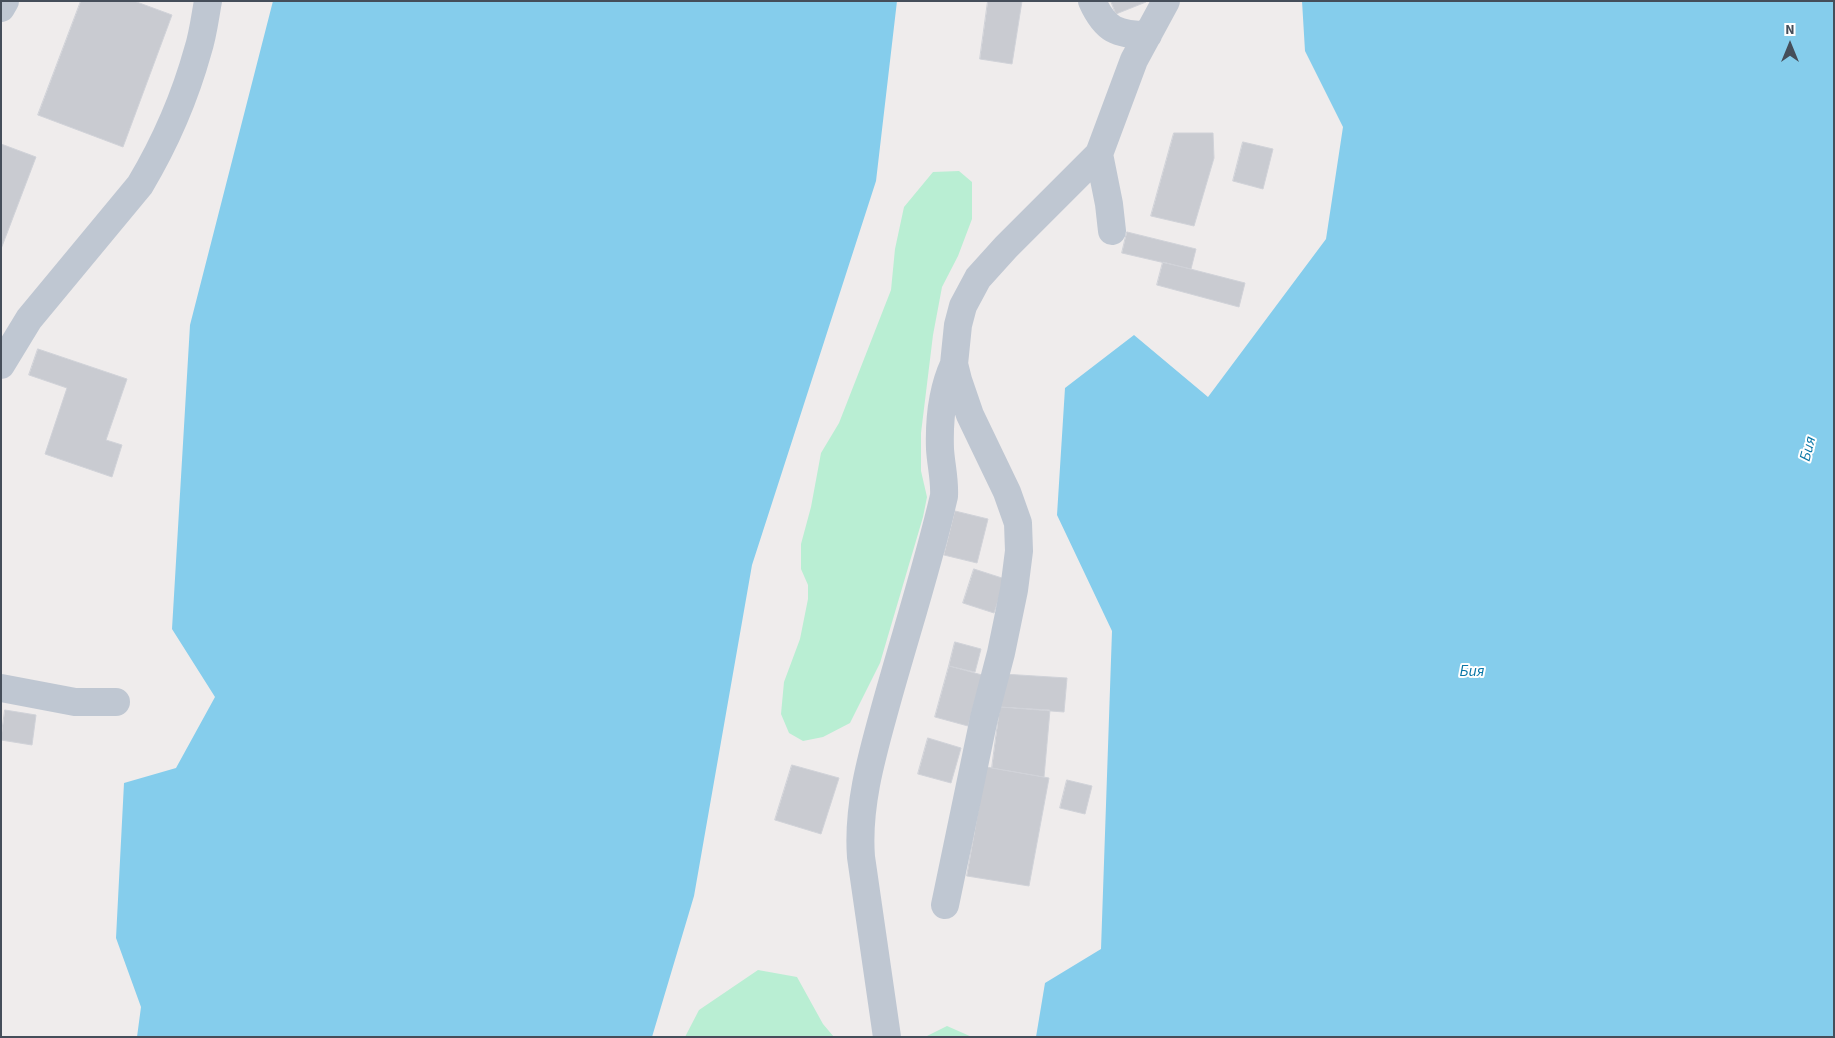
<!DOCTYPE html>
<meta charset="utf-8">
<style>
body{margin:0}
#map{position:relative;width:1835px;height:1038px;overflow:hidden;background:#efecec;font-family:"Source Sans 3",sans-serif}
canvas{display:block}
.frame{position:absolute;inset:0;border:2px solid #454e5a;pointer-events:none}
.north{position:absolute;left:1765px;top:20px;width:50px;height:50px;-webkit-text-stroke:4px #fff;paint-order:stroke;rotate:0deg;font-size:14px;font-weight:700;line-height:20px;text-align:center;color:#454e5a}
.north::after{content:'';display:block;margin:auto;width:18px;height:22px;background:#454e5a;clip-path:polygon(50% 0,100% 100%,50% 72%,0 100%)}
</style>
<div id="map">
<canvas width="1835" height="1038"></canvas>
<div class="frame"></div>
<div class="north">N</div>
</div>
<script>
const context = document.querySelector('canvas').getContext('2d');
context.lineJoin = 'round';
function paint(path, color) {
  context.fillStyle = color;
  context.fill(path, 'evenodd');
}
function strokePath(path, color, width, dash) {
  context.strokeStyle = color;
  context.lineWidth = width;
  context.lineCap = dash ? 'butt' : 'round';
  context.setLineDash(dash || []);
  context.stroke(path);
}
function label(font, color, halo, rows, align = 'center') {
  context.font = font + ' "Source Sans 3",sans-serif';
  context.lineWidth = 4;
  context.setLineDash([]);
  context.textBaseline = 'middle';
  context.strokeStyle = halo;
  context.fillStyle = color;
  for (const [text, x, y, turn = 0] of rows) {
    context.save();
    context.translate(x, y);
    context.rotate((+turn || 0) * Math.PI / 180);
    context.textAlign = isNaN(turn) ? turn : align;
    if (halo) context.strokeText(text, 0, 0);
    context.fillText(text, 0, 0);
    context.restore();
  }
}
const green = new Path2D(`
 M959,171L972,182V219L958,256L942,287L933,335L921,433V471L927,497L923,517L880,663L850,723L823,737L803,741L789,733L781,714L784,682L800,639L808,599V585L801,569V544L811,507L821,453L839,423L891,290L895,249L904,207L933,172Z
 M758,970L797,977L823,1024L834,1037H685L699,1010Z
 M947,1026L972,1037H925Z`);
const water = new Path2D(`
 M273,1H897L876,181L752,565L694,896L652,1037H137L141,1007L116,938L124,783L176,768L215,697L172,629L190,325Z
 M1302,1H1834V1037H1036L1045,983L1101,949L1112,631L1057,515L1065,388L1134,335L1208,397L1326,239L1343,127L1305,51Z`);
const building = new Path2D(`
 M81,1H134L172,15L123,147L38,115Z
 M988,1H1022L1012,64L980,59Z
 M1111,1H1146V2L1116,14Z
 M1174,133H1213L1214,158L1194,226L1151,216Z
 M1243,142L1273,149L1263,189L1233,181Z
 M1,144L36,157L1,249Z
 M1127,232L1196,249L1191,269L1122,253Z
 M1163,262L1245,283L1239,307L1157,285Z
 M38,349L127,379L106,440L122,445L112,477L45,454L67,388L29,375Z
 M955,511L988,519L977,563L944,555Z
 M974,569L1005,579L994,613L963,603Z
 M955,642L981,649L975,672L949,666Z
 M949,666L982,675L968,726L935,717Z
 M1003,674L1067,678L1064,712L1000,707Z
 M1000,707L1050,710L1044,777L992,768Z
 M5,710L36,715L32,745L1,740Z
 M928,738L961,748L951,783L918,774Z
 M792,765L839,778L821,834L775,820Z
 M986,767L1049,778L1029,886L967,876Z
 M1067,780L1092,786L1085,814L1060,808Z`);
const minor = new Path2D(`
 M1092,1C1105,30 1117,35 1148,35
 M1,8L5,1
 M1099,154L1109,204L1112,231
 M1,365L29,319L140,185C165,143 185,97 198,50C203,35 205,17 208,1
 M1,688L75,702H116
 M945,905L984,718L1001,653L1014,590L1019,551L1018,523L1007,492L970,415L958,380L954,364L958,325L963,306L978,278L1006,247L1099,154L1134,60L1166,1
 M887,1037L861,857C857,804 873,752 887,701C906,633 928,565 944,496C945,480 941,465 940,449C939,420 942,390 954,364`);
const waterNames = [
 ["Бия",1809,449,-75],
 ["Бия",1472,672]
];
paint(green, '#b9eed3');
paint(water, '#85cdec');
paint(building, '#c9cbd1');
strokePath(building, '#d0d2d8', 1);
strokePath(minor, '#bfc7d2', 28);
label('italic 16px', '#0b77a7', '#fff', waterNames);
</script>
